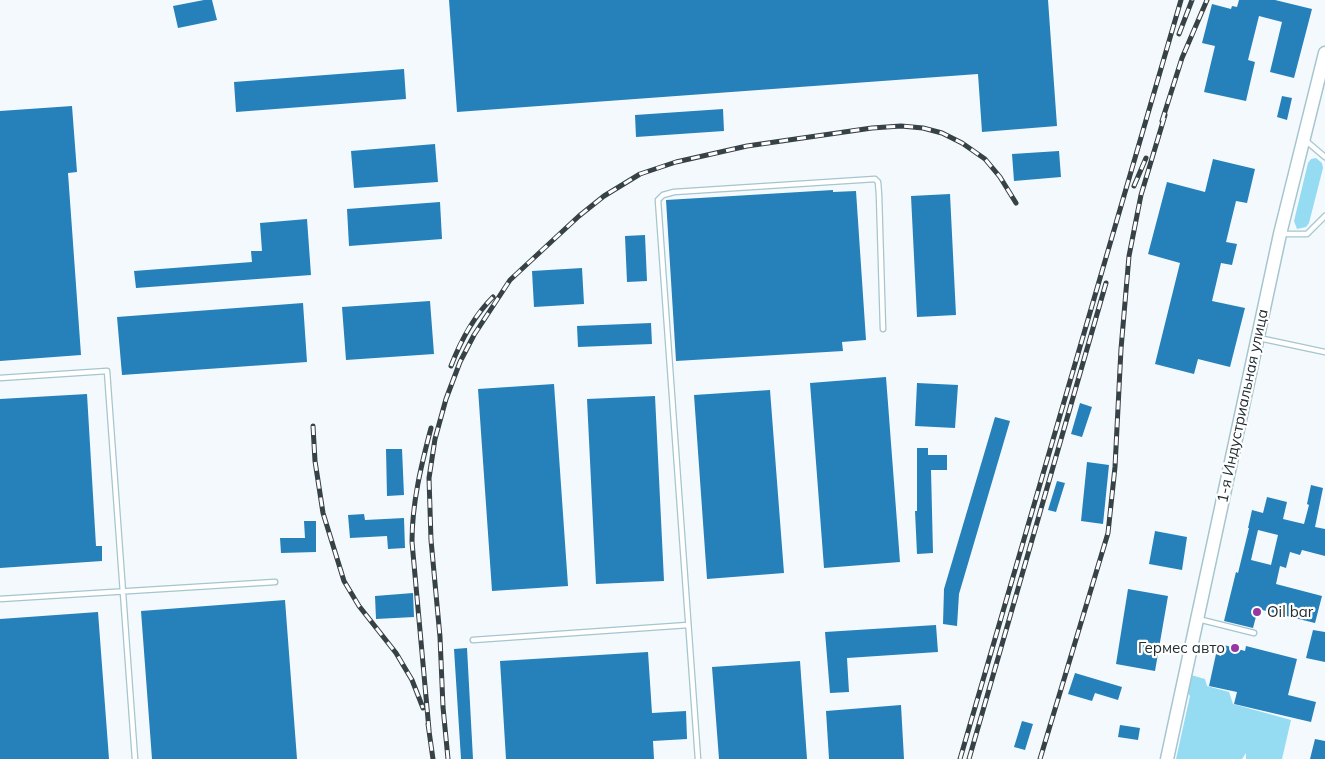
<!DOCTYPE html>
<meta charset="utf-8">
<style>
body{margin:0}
canvas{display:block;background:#f3f9fc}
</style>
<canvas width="1325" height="759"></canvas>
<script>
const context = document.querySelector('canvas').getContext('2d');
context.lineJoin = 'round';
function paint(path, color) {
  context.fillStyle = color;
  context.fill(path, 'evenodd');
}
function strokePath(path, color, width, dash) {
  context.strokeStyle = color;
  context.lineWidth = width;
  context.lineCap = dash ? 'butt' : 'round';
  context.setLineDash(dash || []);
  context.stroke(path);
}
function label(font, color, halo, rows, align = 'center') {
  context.font = font + ' Mulish,sans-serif';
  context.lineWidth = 4.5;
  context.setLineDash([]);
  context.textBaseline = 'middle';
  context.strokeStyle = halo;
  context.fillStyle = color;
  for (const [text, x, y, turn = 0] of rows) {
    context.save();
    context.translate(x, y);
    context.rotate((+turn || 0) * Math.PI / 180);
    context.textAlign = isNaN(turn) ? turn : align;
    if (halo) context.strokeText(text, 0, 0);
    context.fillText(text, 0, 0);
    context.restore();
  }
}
const green = new Path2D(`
 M1316,158L1322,163L1323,168L1309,223L1306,227L1297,229L1294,221L1308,163L1311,159Z
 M1191,675L1205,679L1207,686L1229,692L1233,704L1291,720L1282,759H1246V753L1242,759H1176L1190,696L1186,689Z`);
const building = new Path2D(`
 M204,0H212L217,20L178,28L173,6Z
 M449,0H1048L1057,126L982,132L978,74L457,112Z
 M1239,0H1275L1312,9L1294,78L1270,72L1282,22L1259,16L1248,60L1255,62L1246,101L1204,92L1215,46L1202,43L1212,4L1231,9L1232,6L1237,7Z
 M404,69L406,99L236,112L234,82Z
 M1282,96L1292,98L1287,120L1277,117Z
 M72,106L77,172L68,173L81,355L0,361V111Z
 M723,109L724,131L636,137L635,115Z
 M435,144L438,182L354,188L351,151Z
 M1059,151L1061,177L1014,181L1012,154Z
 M1213,159L1255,169L1247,203L1236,201L1226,242L1237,244L1232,265L1221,263L1212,301L1245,308L1230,367L1198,359L1194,374L1155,364L1180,263L1148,254L1167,182L1205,192Z
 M833,190V192L856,191L866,340L842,342L843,351L676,361L666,200Z
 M950,194L956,315L917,317L911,196Z
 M440,202L442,239L349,246L347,209Z
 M307,219L311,275L136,288L134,271L252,262L251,251H262L260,223Z
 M645,235L647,281L627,282L625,236Z
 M582,268L584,304L534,307L532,271Z
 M430,301L434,354L346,360L342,307Z
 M303,303L307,362L122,375L117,317Z
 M651,323L652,344L578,347L577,326Z
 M886,377L900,562L824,568L810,383Z
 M917,383L958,385L955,428L915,426Z
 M554,384L568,586L492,591L478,389Z
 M770,390L784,573L707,579L694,395Z
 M87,394L96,546H102V561L0,568V399Z
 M655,396L664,581L596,584L587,399Z
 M1080,403L1092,407L1082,437L1071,434Z
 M995,417L1010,421L959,594L957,626L943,624L944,589Z
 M917,448H928V455H947V470H931L933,553L917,554L915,511H917Z
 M386,449H402L404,495L387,496Z
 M1087,462L1109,465L1103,524L1081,521Z
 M1057,481L1065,483L1056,512L1048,510Z
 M1311,485L1323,488L1315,527L1325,529V556L1302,550L1300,555L1290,552L1286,568L1280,566L1276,584L1322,596L1315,623L1258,609L1253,628L1224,621L1236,572L1238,573L1249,528H1248L1252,510L1263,513L1267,497L1287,502L1283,519L1304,524L1309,505L1307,504ZM1258,530L1278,535L1271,565L1251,560Z
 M364,514L365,520L404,518L405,548L388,549L387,536L350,538L348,515Z
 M304,521H316V552L281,553L280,538H305Z
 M1155,531L1187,537L1182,570L1149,564Z
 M1128,589L1168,596L1155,671L1116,664Z
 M413,593L414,617L376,619L375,596Z
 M285,600L297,759H152L141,611Z
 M98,612L109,759H0V619Z
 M936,625L938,652L847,658L849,692L830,693L825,632Z
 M1313,630L1325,632V662L1306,658Z
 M1224,645L1245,651L1246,646L1297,659L1288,695L1316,702L1311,722L1234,704L1237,692L1209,686L1216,654L1221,656Z
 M467,648L473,759H461L454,649Z
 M648,652L652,713L686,711L687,739L653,741L654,759H506L500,661Z
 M800,661L807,759H719L712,667Z
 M1075,673L1122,687L1118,700L1095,693L1092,701L1068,694Z
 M901,705L904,759H829L826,711Z
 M1022,721L1033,724L1025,750L1014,747Z
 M1120,725L1140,728L1138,740L1118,737Z
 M1315,739L1325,741V759H1310Z`);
const service = new Path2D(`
 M1305,140L1325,157
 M1282,234H1307L1325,216
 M1259,338L1325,352
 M0,378L107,371L135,759
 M0,599L275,582
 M1198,619L1254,633
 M473,640L688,625
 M698,759L658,200L663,195L674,192L875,179L878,182L879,195L883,329`);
const secondary = new Path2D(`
 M1167,759L1280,234L1325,53`);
const rail = new Path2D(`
 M1179,34L1192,0
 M1162,121L1182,58L1207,0
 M1134,186L1146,158
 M451,366C461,340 473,317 493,297
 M313,426L315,461L323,513L344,581L359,606L396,653L412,680L423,708
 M428,724L433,759
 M429,730L412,542C412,503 421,466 431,428
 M448,759L443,707L440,637L431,540L429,478L435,439L446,399L460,362L474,335L510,280L579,216L604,196L640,174L676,162L747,146L872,128L901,126L923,128L942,133L962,143L985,159L1000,177L1016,203
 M960,759L1181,0
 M969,759L1106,283
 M1040,759L1108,533L1115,467L1121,349L1129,256L1141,195L1165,115`);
const markers = [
 [1257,612,5,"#9737a0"],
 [1235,648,5,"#9737a0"]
];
const streetNames = [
 ["1-я Индустриальная улица",1243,406,-78]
];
const poiNames = [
 ["Oil bar",1267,612],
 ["Гермес авто",1225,648,"right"]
];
paint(green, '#95dbf2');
paint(building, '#2681ba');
strokePath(service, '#a5c5cf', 7);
strokePath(secondary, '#a5c5cf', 15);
strokePath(service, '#fff', 4.5);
strokePath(secondary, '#fff', 12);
strokePath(rail, '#374246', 5);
strokePath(rail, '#fff', 3, [9]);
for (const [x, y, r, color] of markers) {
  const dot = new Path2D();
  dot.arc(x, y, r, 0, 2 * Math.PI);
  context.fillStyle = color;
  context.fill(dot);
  strokePath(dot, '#fff', 2);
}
label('15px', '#212d31', '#fff', streetNames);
label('15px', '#212d31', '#fff', poiNames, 'left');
</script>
